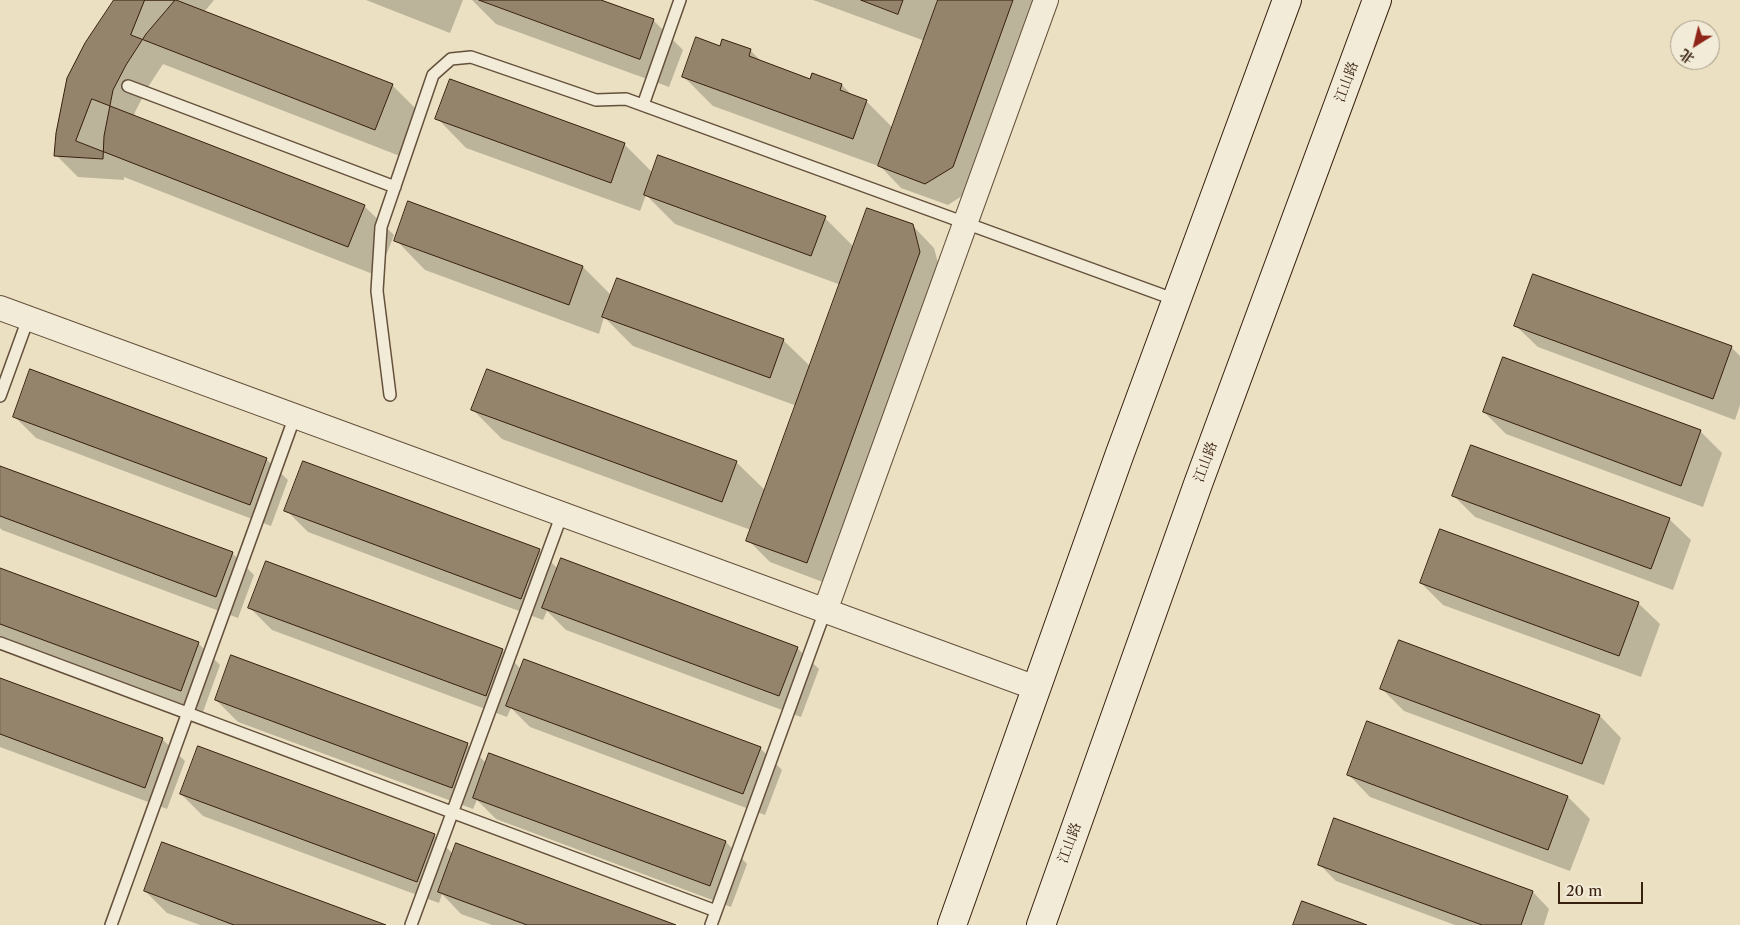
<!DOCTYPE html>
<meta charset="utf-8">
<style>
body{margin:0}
#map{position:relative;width:1740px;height:925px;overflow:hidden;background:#ebe0c2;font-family:"Libre Caslon Text","Noto Serif SC",serif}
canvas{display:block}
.north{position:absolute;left:1670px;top:20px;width:50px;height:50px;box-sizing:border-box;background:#f2ebd7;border:1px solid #a79a87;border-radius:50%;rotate:216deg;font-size:14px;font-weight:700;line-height:20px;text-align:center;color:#37200e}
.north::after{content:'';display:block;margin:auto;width:18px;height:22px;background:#8f2418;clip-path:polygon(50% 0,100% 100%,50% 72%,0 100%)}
.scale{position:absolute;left:1558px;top:882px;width:85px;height:22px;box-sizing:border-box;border:2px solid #37200e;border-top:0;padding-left:6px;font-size:15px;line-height:18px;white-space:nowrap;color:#37200e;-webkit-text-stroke:4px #f2ebd7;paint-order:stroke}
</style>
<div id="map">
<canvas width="1740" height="925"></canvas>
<div class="north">北</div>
<div class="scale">20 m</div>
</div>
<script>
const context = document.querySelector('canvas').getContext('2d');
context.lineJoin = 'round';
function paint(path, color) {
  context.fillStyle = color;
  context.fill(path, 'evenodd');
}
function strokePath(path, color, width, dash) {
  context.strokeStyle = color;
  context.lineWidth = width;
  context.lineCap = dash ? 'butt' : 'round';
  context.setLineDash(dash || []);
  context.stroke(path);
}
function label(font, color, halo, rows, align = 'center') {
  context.font = font + ' "Libre Caslon Text","Noto Serif SC",serif';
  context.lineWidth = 4;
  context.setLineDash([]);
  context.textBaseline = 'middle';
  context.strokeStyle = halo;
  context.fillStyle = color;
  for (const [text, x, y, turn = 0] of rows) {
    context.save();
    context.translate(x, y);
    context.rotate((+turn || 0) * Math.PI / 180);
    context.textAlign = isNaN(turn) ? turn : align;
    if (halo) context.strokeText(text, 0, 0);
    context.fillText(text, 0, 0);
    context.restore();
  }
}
const shadow = new Path2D(`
 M115,0H214L204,12L392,85L422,115L405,158L163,64L148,87L135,112L134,117L364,206L394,235L378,276L124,177V180L78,177L56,155Z
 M366,0H463L450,33Z
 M472,0H597L653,20L683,50L669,87L496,24Z
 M813,0H937L939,2L940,0H1042L974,188L948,205L901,188L881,167L713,106L683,76L721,47L723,40L751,51L763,63L811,80L842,85L853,96L866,101L893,128L925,41Z
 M437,118L624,144L653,173L825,218L854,247L912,225L934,248L941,274L828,584L770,562L748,540L751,530L502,439L473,410L736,462L766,491L797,406L633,346L604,317L599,334L425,270L396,240L583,267L612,296L783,340L811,367L841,285L675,224L646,195L640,211L466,148Z
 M1516,326L1731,347L1740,356V405L1735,420L1538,347Z
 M1504,359L1701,432L1722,453L1703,507L1506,434L1484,412Z
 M14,416L266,459L288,480L271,526L36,438Z
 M0,467L232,553L254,575L238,618L2,530L0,528Z
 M1454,496L1669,519L1691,540L1673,590L1475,517Z
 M286,510L539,550L558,569L797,648L819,669L801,717L566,630L547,611L543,620L308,532Z
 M0,569L198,643L220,665L203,712L0,637Z
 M1421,583L1638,603L1660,624L1641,677L1443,605Z
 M250,608L502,650L521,669L760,748L782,770L765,815L530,727L511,708L507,717L272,630Z
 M0,679L163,740L185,761L167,809L0,747Z
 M1382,689L1600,716L1621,738L1604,785L1404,711Z
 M216,700L467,744L487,764L490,755L726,842L747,864L731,907L496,819L477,800L473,809L238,722Z
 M1368,723L1568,797L1590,819L1570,871L1370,797L1349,775Z
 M181,794L434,835L453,854L673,925H492L461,914L442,894L439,903L203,816Z
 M1335,820L1533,892L1549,909L1544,925H1455L1336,881L1319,864Z
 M145,891L382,925H200L167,913Z`);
const building = new Path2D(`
 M114,0H175L146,34L126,65L113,90L104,136L103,159L54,156L56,133L67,78L85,43Z
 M145,0H176L393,84L375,130L131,35Z
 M479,0H601L654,19L640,59Z
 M861,0H903L898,14Z
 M938,0H1013L953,167L925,184L878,166Z
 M696,37L720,46L722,39L751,49L749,56L810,79L812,73L842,84L840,90L867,100L853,139L682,77Z
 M450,79L625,143L611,183L435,119Z
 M92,99L365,205L348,247L76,141Z
 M658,155L826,216L811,256L644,195Z
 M408,201L583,266L569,305L394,241Z
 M867,208L913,224L920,252L807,563L746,541Z
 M1533,274L1732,346L1713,399L1514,326Z
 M617,278L784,339L770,378L602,317Z
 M1503,357L1701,430L1681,486L1483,412Z
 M30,369L267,458L250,505L13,417Z
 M487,369L737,461L722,502L471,410Z
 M1471,445L1670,518L1651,569L1452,496Z
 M303,461L540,549L521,599L284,511Z
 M0,466L233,552L216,597L0,516Z
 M1440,529L1639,602L1619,656L1420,583Z
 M561,558L798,647L779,696L542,608Z
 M266,561L503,649L486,696L248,608Z
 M0,568L199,642L181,691L0,624Z
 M1399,640L1600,715L1582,764L1380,689Z
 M231,655L468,743L452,788L215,700Z
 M524,659L761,747L743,794L506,706Z
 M0,678L163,738L145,788L0,734Z
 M1367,721L1568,796L1548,850L1347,775Z
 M198,746L435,834L417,882L180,794Z
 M489,753L726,841L710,886L473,798Z
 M1334,818L1533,891L1521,925H1482L1318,865Z
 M162,842L386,925H234L144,891Z
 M456,843L676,925H527L438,892Z
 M1302,901L1367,925H1293Z`);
const service = new Path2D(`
 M128,86L395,187
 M643,105L680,0
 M390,395L377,291L381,227L433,75L451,59L471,57L596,100L626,99L1176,300
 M0,396L28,319
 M0,643L716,911
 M111,925L295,416
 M411,925L562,514
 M711,925L825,611`);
const minor = new Path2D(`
 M0,308L1036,688
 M825,611L1046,0`);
const secondary = new Path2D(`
 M952,925L1119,456L1287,0
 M1041,925L1198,484L1377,0`);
const streetNames = [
 ["江山路",1347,82,-70],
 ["江山路",1206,462,-70],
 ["江山路",1070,843,-70]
];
paint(shadow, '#0003');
paint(building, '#95846c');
strokePath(building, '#37200e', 1);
strokePath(service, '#64503b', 14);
strokePath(minor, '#64503b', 26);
strokePath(secondary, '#37200e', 30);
strokePath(service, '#f2ebd7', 11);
strokePath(minor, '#f2ebd7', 24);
strokePath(secondary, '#f2ebd7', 28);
label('14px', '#37200e', '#f2ebd7', streetNames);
</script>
